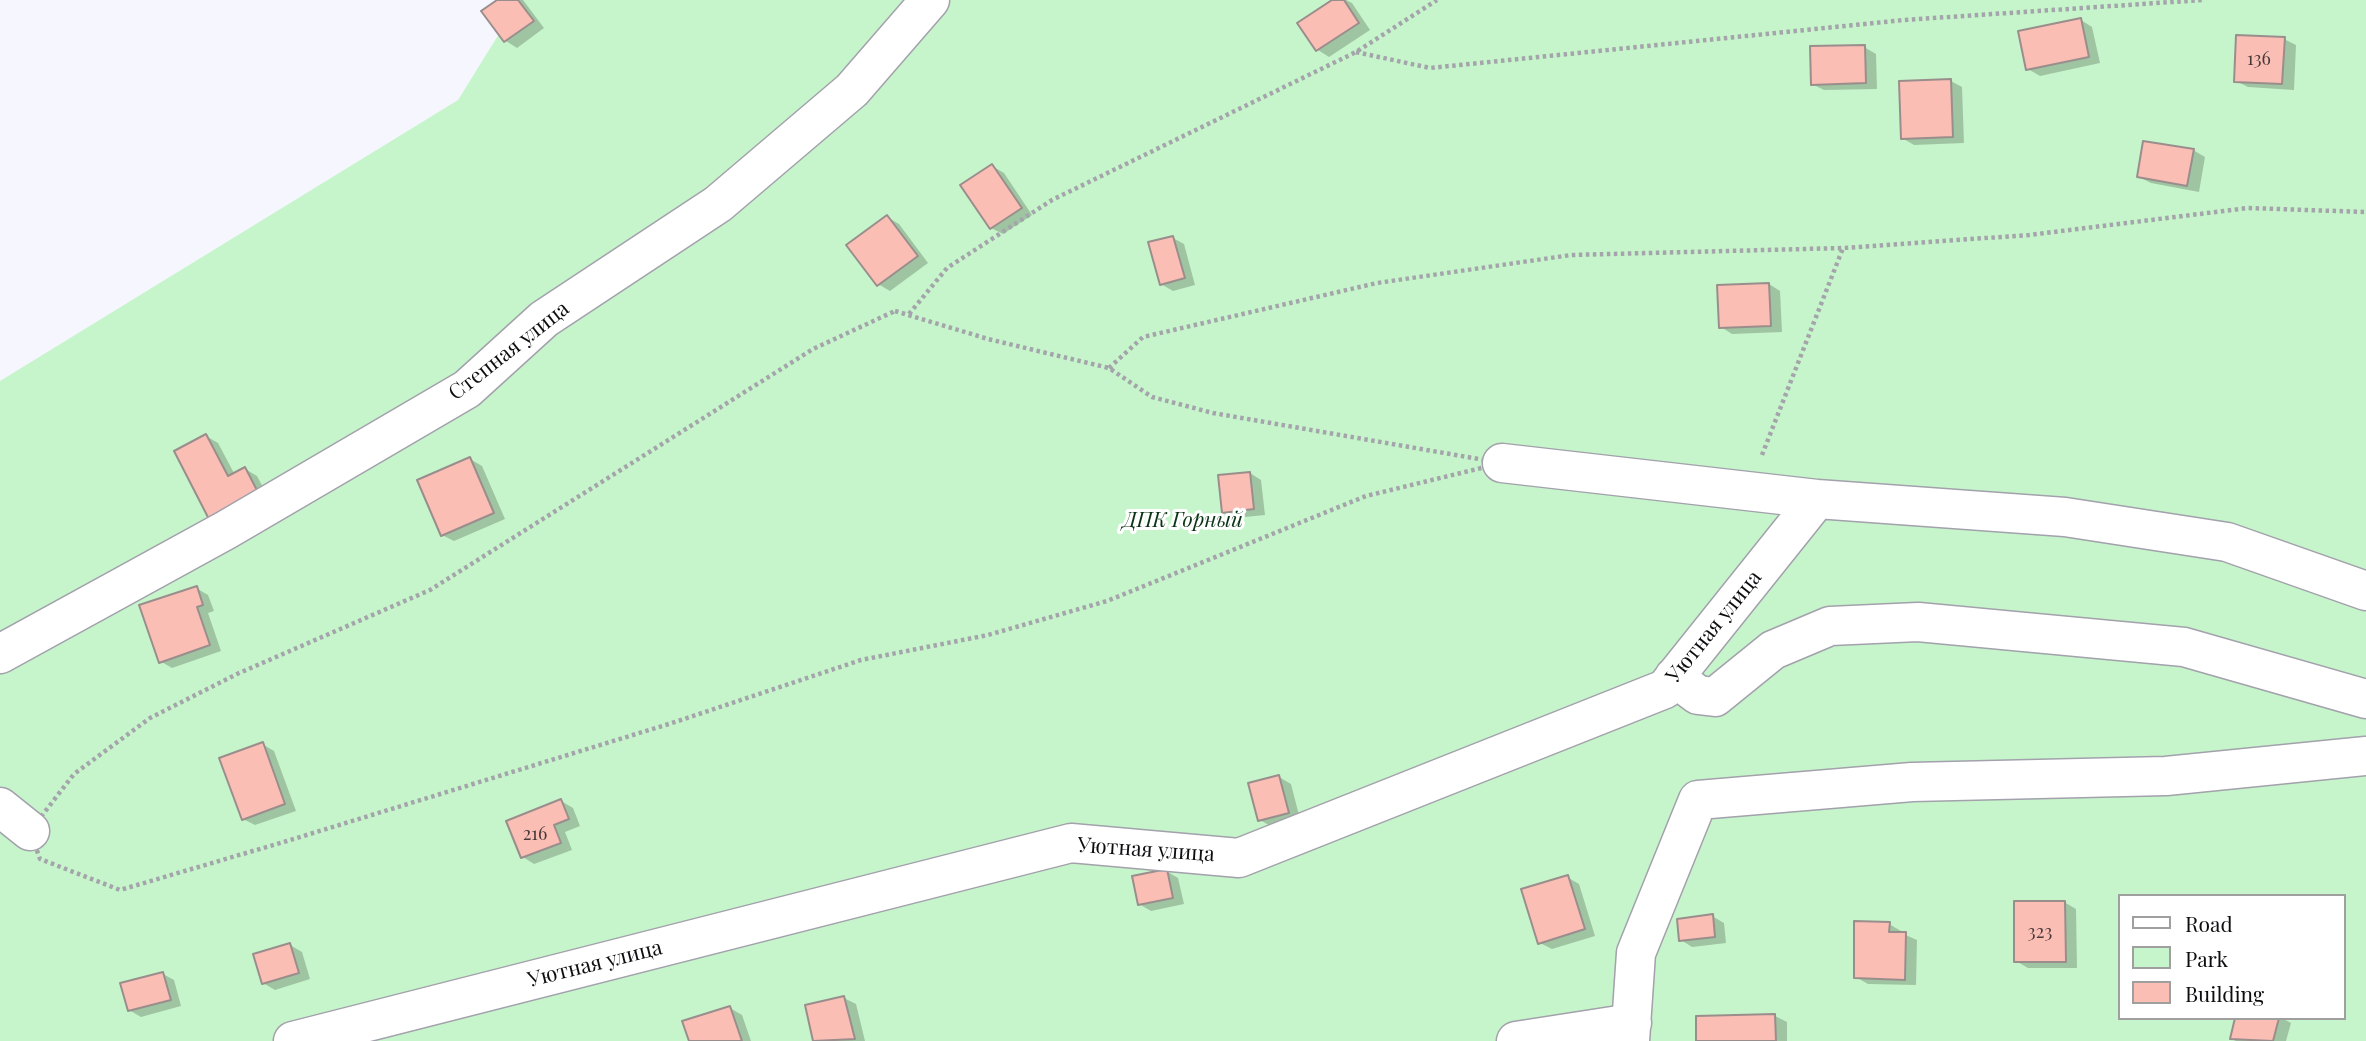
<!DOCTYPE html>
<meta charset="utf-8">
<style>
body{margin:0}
#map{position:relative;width:2366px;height:1041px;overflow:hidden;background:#f6f6ff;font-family:"Playfair Display",serif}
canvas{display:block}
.legend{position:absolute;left:2118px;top:894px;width:228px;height:126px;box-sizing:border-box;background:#fff;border:2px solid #9f9fa0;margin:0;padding:9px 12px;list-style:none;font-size:21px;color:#0e0e11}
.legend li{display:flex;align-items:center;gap:14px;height:35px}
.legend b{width:35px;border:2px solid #9f9fa0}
</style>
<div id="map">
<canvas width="2366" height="1041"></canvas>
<ul class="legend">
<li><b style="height:9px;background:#fff"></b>Road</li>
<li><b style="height:19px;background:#c7f5cb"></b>Park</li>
<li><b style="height:19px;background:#fbbeb5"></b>Building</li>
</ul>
</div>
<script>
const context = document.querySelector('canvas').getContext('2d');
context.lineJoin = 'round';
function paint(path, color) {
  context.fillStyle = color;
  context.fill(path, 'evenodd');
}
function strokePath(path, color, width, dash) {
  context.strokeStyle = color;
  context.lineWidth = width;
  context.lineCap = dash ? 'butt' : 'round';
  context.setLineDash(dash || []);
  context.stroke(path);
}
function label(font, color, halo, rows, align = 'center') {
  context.font = font + ' "Playfair Display",serif';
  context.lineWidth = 6;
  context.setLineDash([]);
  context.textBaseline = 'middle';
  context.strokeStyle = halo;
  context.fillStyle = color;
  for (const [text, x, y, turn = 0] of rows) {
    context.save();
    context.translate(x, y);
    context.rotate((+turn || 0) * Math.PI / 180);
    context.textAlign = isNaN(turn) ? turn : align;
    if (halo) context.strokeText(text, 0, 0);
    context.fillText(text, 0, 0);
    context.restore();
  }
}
const green = new Path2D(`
 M520,0H2366V1041H0V381L458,100ZM2119,896H2343V1018H2119Z`);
const shadow = new Path2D(`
 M500,0H523L544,28L517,48L506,41L484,11Z
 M1335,0H1346L1352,3L1370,30L1329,57L1318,50Z
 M2081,20L2092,27L2100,63L2040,76L2028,69Z
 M2284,39L2296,45L2294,90L2248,87L2236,81Z
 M1864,47L1876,54L1877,89L1824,90L1812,84Z
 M1951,81L1962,87L1964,143L1914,145L1902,138Z
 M2193,150L2205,157L2199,192L2151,183L2139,177Z
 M992,166L1004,173L1032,215L1003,234L991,228Z
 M887,217L899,224L928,263L890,291L878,284Z
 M1173,238L1184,244L1195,285L1173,291L1161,284Z
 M1769,284L1780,291L1782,332L1732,334L1721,327Z
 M206,436L218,443L235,475L245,469L257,476L274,508L227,532Z
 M470,459L482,466L505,519L454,541L442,535Z
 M1250,473L1261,480L1265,515L1235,518L1223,512Z
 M196,588L208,595L214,611L208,613L221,651L172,668L160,661Z
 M262,744L274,751L296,811L255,825L243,819Z
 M1279,777L1291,784L1300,819L1272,827L1260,820Z
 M561,801L573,808L580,826L565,832L572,850L534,864L523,857Z
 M1166,871L1178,878L1184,904L1151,911L1139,904Z
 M1567,877L1579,884L1595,936L1552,949L1540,943Z
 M2064,902L2076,909L2077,968H2028L2016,961Z
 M1712,916L1724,923L1726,943L1692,947L1681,940Z
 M1889,924L1901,931V933L1917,940L1916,985L1868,984L1856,977Z
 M290,945L302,952L310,979L275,990L263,983Z
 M163,974L174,980L181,1006L141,1017L129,1010Z
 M844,998L856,1004L865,1041H815L807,1007Z
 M730,1008L742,1015L751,1041H691Z
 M1775,1016L1787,1022V1041H1698Z
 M2237,1018H2282L2291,1023L2286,1041H2236L2232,1039Z`);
const building = new Path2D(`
 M497,0H518L534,21L504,42L481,11Z
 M1332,0H1344L1359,23L1316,51L1297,23Z
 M2081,18L2089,57L2026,70L2018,31Z
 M2236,35L2285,37L2282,84L2234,82Z
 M1865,45L1866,83L1811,85L1810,46Z
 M1951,79L1953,137L1901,139L1899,81Z
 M2143,141L2194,149L2187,186L2137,177Z
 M992,164L1022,208L990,229L960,185Z
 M887,215L918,256L877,286L846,245Z
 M1173,236L1185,278L1160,285L1148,242Z
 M1769,283L1771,326L1719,328L1717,285Z
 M206,434L228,476L245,467L263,502L213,527L174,451Z
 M470,457L494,513L441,536L417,480Z
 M1250,472L1254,509L1222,513L1218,475Z
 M197,586L203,605L197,607L210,645L159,663L139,605Z
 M263,742L285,804L242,820L219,758Z
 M1279,775L1289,813L1258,821L1248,783Z
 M561,799L569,819L554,825L561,843L521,858L506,821Z
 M1167,869L1173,898L1138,905L1132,876Z
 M1568,875L1585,929L1538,944L1521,889Z
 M2014,901H2065L2066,962H2014Z
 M1713,914L1715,937L1679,941L1677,919Z
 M1854,921L1890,922L1889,932H1906L1905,980L1854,978Z
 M290,943L299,973L262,984L253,954Z
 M163,972L171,1000L128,1011L120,983Z
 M844,996L855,1039L813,1041L805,1005Z
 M730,1006L742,1041H689L682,1021Z
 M1775,1014L1776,1041H1696V1016Z
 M2235,1018H2279L2273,1041L2230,1039Z`);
const path = new Path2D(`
 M1356,52L1430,68L1904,20L2202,0
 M895,311L988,339L1109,368L1152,397L1213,413L1502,463L1366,496L1107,601L988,635L861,660L672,723L287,841L120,890L40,859L30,831L74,774L150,718L237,674L430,590L813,349Z
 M909,314L947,268L1052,200L1356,52L1437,0
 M1109,368L1143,337L1377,283L1571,255L1843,248L2029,235L2248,208L2366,212
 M1762,455L1843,248`);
const minor = new Path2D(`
 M1502,463L1817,499L2065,517L2227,542L2366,591
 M0,654L226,530L467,389L544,319L718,204L852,90L930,0
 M1674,677L1698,695L1715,697L1773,650L1830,626L1918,622L2184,647L2366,699
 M0,807L30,831
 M293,1041L1071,843L1239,858L1665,689L1817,499
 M1516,1041L1632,1023
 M1630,1041L1636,953L1698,800L1912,782L2166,776L2366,756`);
const numberNames = [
 ["136",2259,59],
 ["216",535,834],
 ["323",2040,932]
];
const streetNames = [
 ["Степная улица",509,351,-38],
 ["Уютная улица",1714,627,-51],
 ["Уютная улица",1146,850,4],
 ["Уютная улица",595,964,-14]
];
const parkNames = [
 ["ДПК Горный",1183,520]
];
paint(green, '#c7f5cb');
paint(shadow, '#0003');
paint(building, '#fbbeb5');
strokePath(building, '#9a8e8c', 2);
strokePath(minor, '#a2a1ac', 41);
strokePath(path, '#a4a4ab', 4.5, [3.5, 3.5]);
strokePath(minor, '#fff', 38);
label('18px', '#493a3a', null, numberNames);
label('21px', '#0e0e11', '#fff', streetNames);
label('italic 21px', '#0b3414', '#fff', parkNames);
</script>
